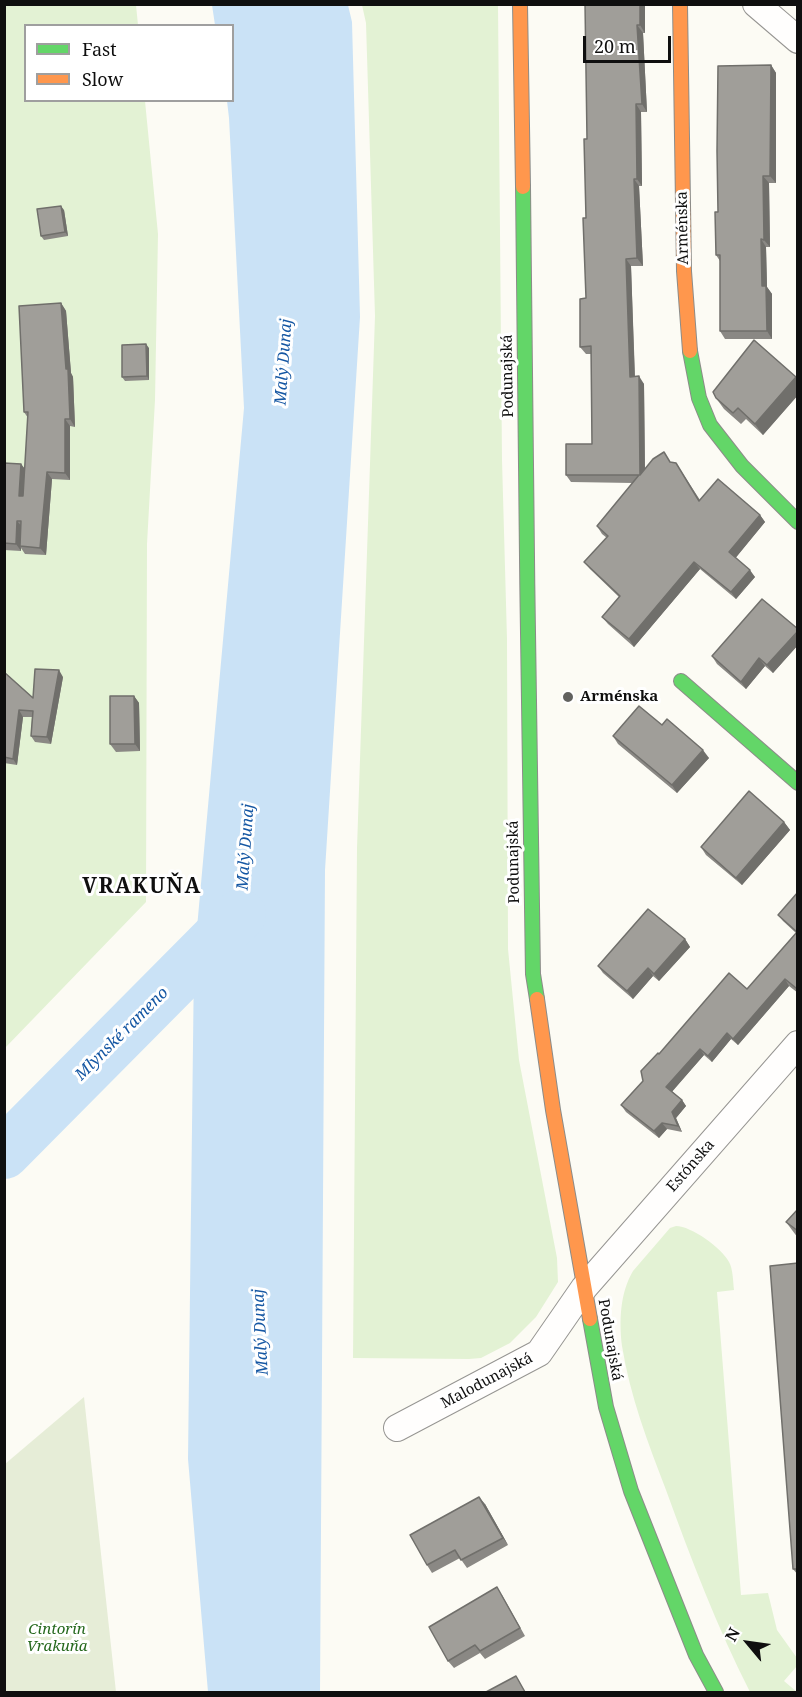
<!DOCTYPE html>
<meta charset="utf-8">
<style>
body{margin:0}
#map{position:relative;width:802px;height:1697px;overflow:hidden;background:#fcfbf4;font-family:"Noto Serif",serif}
canvas{display:block}
.frame{position:absolute;inset:0;border:6px solid #0f0f0f;pointer-events:none}
.legend{position:absolute;left:24px;top:24px;width:210px;height:78px;box-sizing:border-box;background:#fff;border:2px solid #9f9f9f;margin:0;padding:8px 10px;list-style:none;font-size:18px;color:#0f0f0f}
.legend li{display:flex;align-items:center;gap:12px;height:30px}
.legend b{width:30px;border:2px solid #9f9f9f}
.north{position:absolute;left:718px;top:1613px;width:60px;height:60px;-webkit-text-stroke:4px #fff;paint-order:stroke;rotate:299deg;font-size:16px;font-weight:700;line-height:24px;text-align:center;color:#0f0f0f}
.north::after{content:'';display:block;margin:auto;width:21px;height:27px;background:#0f0f0f;clip-path:polygon(50% 0,100% 100%,50% 72%,0 100%)}
.scale{position:absolute;left:583px;top:36px;width:88px;height:27px;box-sizing:border-box;border:3px solid #0f0f0f;border-top:0;padding-left:8px;font-size:18px;line-height:21px;white-space:nowrap;color:#0f0f0f;-webkit-text-stroke:4px #fff;paint-order:stroke}
</style>
<div id="map">
<canvas width="802" height="1697"></canvas>
<div class="frame"></div>
<ul class="legend">
<li><b style="height:8px;background:#63d668"></b>Fast</li>
<li><b style="height:8px;background:#ff974d"></b>Slow</li>
</ul>
<div class="north">N</div>
<div class="scale">20 m</div>
</div>
<script>
const context = document.querySelector('canvas').getContext('2d');
context.lineJoin = 'round';
function paint(path, color) {
  context.fillStyle = color;
  context.fill(path, 'evenodd');
}
function strokePath(path, color, width, dash) {
  context.strokeStyle = color;
  context.lineWidth = width;
  context.lineCap = dash ? 'butt' : 'round';
  context.setLineDash(dash || []);
  context.stroke(path);
}
function label(font, color, halo, rows, align = 'center') {
  context.font = font + ' "Noto Serif",serif';
  context.lineWidth = 6;
  context.setLineDash([]);
  context.textBaseline = 'middle';
  context.strokeStyle = halo;
  context.fillStyle = color;
  for (const [text, x, y, turn = 0] of rows) {
    context.save();
    context.translate(x, y);
    context.rotate((+turn || 0) * Math.PI / 180);
    context.textAlign = isNaN(turn) ? turn : align;
    if (halo) context.strokeText(text, 0, 0);
    context.fillText(text, 0, 0);
    context.restore();
  }
}
const green = new Path2D(`
 M5,5H136L138,25L26,26V100L145,101L158,234L155,400L147,544L146,902L5,1048Z
 M362,5H498L502,460L507,639L508,949L519,1060L557,1258L558,1282L536,1317L510,1343L481,1358L469,1359L353,1358L357,848L375,316L366,23Z
 M676,1226C691,1226 722,1248 729,1262C733,1269 733,1281 734,1290L717,1292L741,1595L768,1593L777,1630L797,1658V1666L784,1681L797,1692H750C717,1627 691,1559 666,1490C648,1443 630,1396 622,1346C619,1321 620,1293 633,1271L670,1228Z`);
const cemetery = new Path2D(`
 M84,1397L116,1692H5V1464Z`);
const water = new Path2D(`
 M212,5H348L352,22L360,317L325,870L320,1692H208L188,1459L194,961L244,408L229,118L227,101L232,100V26L215,25Z`);
const river = new Path2D(`
 M4,1153L240,915`);
const street = new Path2D(`
 M756,4L798,40
 M397,1428L539,1353L584,1288L798,1044`);
const fast = new Path2D(`
 M523,187C526,449 528,712 533,974L537,999
 M690,351L699,398L710,425L742,466L798,522
 M681,681L798,783
 M590,1319L606,1407L631,1491L696,1655L716,1692`);
const slow = new Path2D(`
 M520,4L523,187
 M680,4L684,271L690,351
 M537,999L553,1110L590,1319`);
const wall = new Path2D(`
 M645,4V33H643L647,112H641L642,186H639L643,266H631L635,376L644,384L645,468L671,462L676,463L700,500L760,515L765,522L735,558L755,577L736,599L700,569L634,647L608,624L602,617L619,597L590,569L584,562L607,538L602,534L597,526L633,483L571,482L566,475L592,444L591,354H586L580,347L586,298L587,139Z
 M771,65L776,73V183H769L770,247H766L767,287L772,294V339H725L720,331V261L716,255Z
 M64,210L68,236L44,240L41,236Z
 M61,303L66,311L71,373L73,377L75,427L70,426V480L52,479L46,555L25,554L21,548V551L4,550V463L21,464L25,469L28,418L24,412Z
 M149,348V380L125,381L122,377Z
 M796,377L798,380V395L763,435L746,419L741,424L724,409L716,398Z
 M798,629V645L773,673L765,666L746,689L717,664L712,656Z
 M4,672L33,698L63,677L51,744L35,742L31,736L32,717H23L17,765L4,763Z
 M134,696L139,703L140,751L116,752L110,744Z
 M662,725L709,758L677,793L618,744L613,736Z
 M784,822L790,830L742,885L706,855L701,847Z
 M798,892V993L789,986L738,1045L731,1039L712,1062L704,1055L672,1091L682,1100L686,1106L676,1118L682,1132L667,1129L659,1138L626,1112L621,1105L643,1081L659,1054L747,989L796,933L783,921L778,915Z
 M685,939L690,947L659,981L653,976L633,999L603,973L598,966Z
 M798,1209V1238L786,1222Z
 M798,1263V1575L793,1569Z
 M485,1504L508,1545L467,1568L460,1558L432,1573L427,1565Z
 M502,1595L525,1636L485,1659L480,1653L454,1668L448,1661Z`);
const shadedWall = new Path2D(`
 M640,4H645V33L640,25Z
 M637,25L643,33L647,112L642,104Z
 M771,65L776,73V183L770,176Z
 M636,104L641,112L642,186L637,179Z
 M763,176L769,183L770,247L764,240Z
 M634,179L639,186L643,266L637,258Z
 M61,206L64,210L68,236L65,232Z
 M761,239L766,247L767,287L772,294V339L767,331L762,286Z
 M626,259L631,266L635,384L630,377Z
 M61,303L66,311L71,373L73,377L75,427L70,419Z
 M146,344L149,348V380L147,376Z
 M639,376L644,384L645,482L640,475Z
 M796,377L798,380V395L763,435L755,424Z
 M65,419L70,426V480L65,473Z
 M21,464L27,472L25,503L19,496Z
 M47,472L52,479L46,555L40,548Z
 M760,515L765,522L734,560L729,552Z
 M17,521L23,528L20,546L21,548V551L16,544Z
 M694,562L700,569L634,647L629,639Z
 M750,570L755,577L736,599L731,592Z
 M798,631V645L773,673L767,665Z
 M759,658L765,666L746,689L741,682Z
 M59,670L63,677L51,744L47,737Z
 M134,696L139,703L140,751L135,744Z
 M19,710L23,717L17,765L13,759Z
 M703,750L709,758L677,793L672,785Z
 M784,822L790,830L742,885L736,878Z
 M685,939L690,947L659,981L654,974Z
 M648,968L653,976L633,999L627,991Z
 M785,979L789,986L738,1045L733,1039Z
 M727,1033L731,1039L712,1062L708,1056Z
 M700,1049L704,1055L671,1093L666,1087Z
 M682,1100L686,1106L676,1118L682,1132L678,1126L672,1112Z
 M662,1123L667,1129L659,1138L654,1131Z
 M479,1497L485,1504L508,1545L503,1538Z`);
const building = new Path2D(`
 M585,4H640V25H637L642,104H636L637,179H634L637,258L626,259L630,377L639,376L640,475L653,459L664,452L670,462L676,463L699,501L718,479L760,515L729,552L750,570L731,592L694,562L629,639L602,617L620,596L584,562L608,536L597,526L639,475H566V444H592L591,346L580,347V299L586,298L583,218H586L584,139H587Z
 M771,65L770,176H763L764,240L761,239L762,286H766L767,331H720V255H716L715,212H718L717,151L718,66Z
 M61,206L65,232L41,236L37,209Z
 M61,303L66,369H68L70,419H65V473L47,472L40,548L20,546L21,521H17L16,544L4,543V463L21,464L19,496H23L28,412H24L19,306Z
 M754,340L796,377L755,424L738,408L733,413L716,398L713,392Z
 M146,344L147,376L122,377V345Z
 M762,599L798,629V631L767,665L759,658L741,682L712,656Z
 M35,669L59,670L47,737L31,736L33,711L19,710L13,759L4,757V672L33,698Z
 M110,696H134L135,744H110Z
 M639,706L662,725L667,719L703,750L672,785L613,736Z
 M749,791L784,822L736,878L701,847Z
 M798,892V986L796,988L785,979L733,1039L727,1033L708,1056L700,1049L666,1087L682,1100L672,1112L678,1126L662,1123L654,1131L621,1105L643,1081L641,1071L658,1053L659,1054L729,973L747,989L797,932L778,915Z
 M648,909L685,939L654,974L648,968L627,991L598,966Z
 M798,1209V1231L786,1222Z
 M798,1263V1569H793L770,1266Z
 M479,1497L503,1538L461,1560L455,1550L427,1565L410,1535Z
 M497,1587L520,1628L480,1651L475,1645L448,1661L429,1627Z
 M516,1676L525,1692H486Z`);
const markers = [
 [568,697,6,"#62625f"]
];
const streetNames = [
 ["Arménska",683,228,-91],
 ["Podunajská",508,376,-91],
 ["Podunajská",514,862,-91],
 ["Estónska",691,1166,-49],
 ["Podunajská",610,1340,80],
 ["Malodunajská",487,1381,-28]
];
const poiNames = [
 ["Arménska",580,697]
];
const parkNames = [
 ["Cintorín",57,1630],
 ["Vrakuňa",57,1647]
];
const waterNames = [
 ["Malý Dunaj",284,362,-86],
 ["Malý Dunaj",246,847,-86],
 ["Mlynské rameno",122,1034,-45],
 ["Malý Dunaj",261,1332,-93]
];
const districtNames = [
 ["VRAKUŇA",142,887]
];
paint(green, '#e3f2d4');
paint(cemetery, '#e6edd7');
paint(water, '#cae2f6');
strokePath(river, '#cae2f6', 52);
strokePath(street, '#969592', 28);
strokePath(fast, '#8c8c89', 16);
strokePath(slow, '#8c8c89', 16);
strokePath(street, '#fffefd', 26);
strokePath(fast, '#63d668', 14);
strokePath(slow, '#ff974d', 14);
paint(wall, '#8a8884');
paint(shadedWall, '#706f6b');
paint(building, '#a09e99');
strokePath(building, '#706f6b', 1.5);
for (const [x, y, r, color] of markers) {
  const dot = new Path2D();
  dot.arc(x, y, r, 0, 2 * Math.PI);
  context.fillStyle = color;
  context.fill(dot);
  strokePath(dot, '#fff', 2);
}
label('15px', '#0f0f0f', '#fff', streetNames);
label('bold 15px', '#0f0f0f', '#fff', poiNames, 'left');
label('italic 15px', '#25681d', '#fff', parkNames);
label('italic 16px', '#1557a3', '#fff', waterNames);
context.letterSpacing = '1.5px';
label('bold 21px', '#0f0f0f', '#fff', districtNames);
context.letterSpacing = '0px';
</script>
